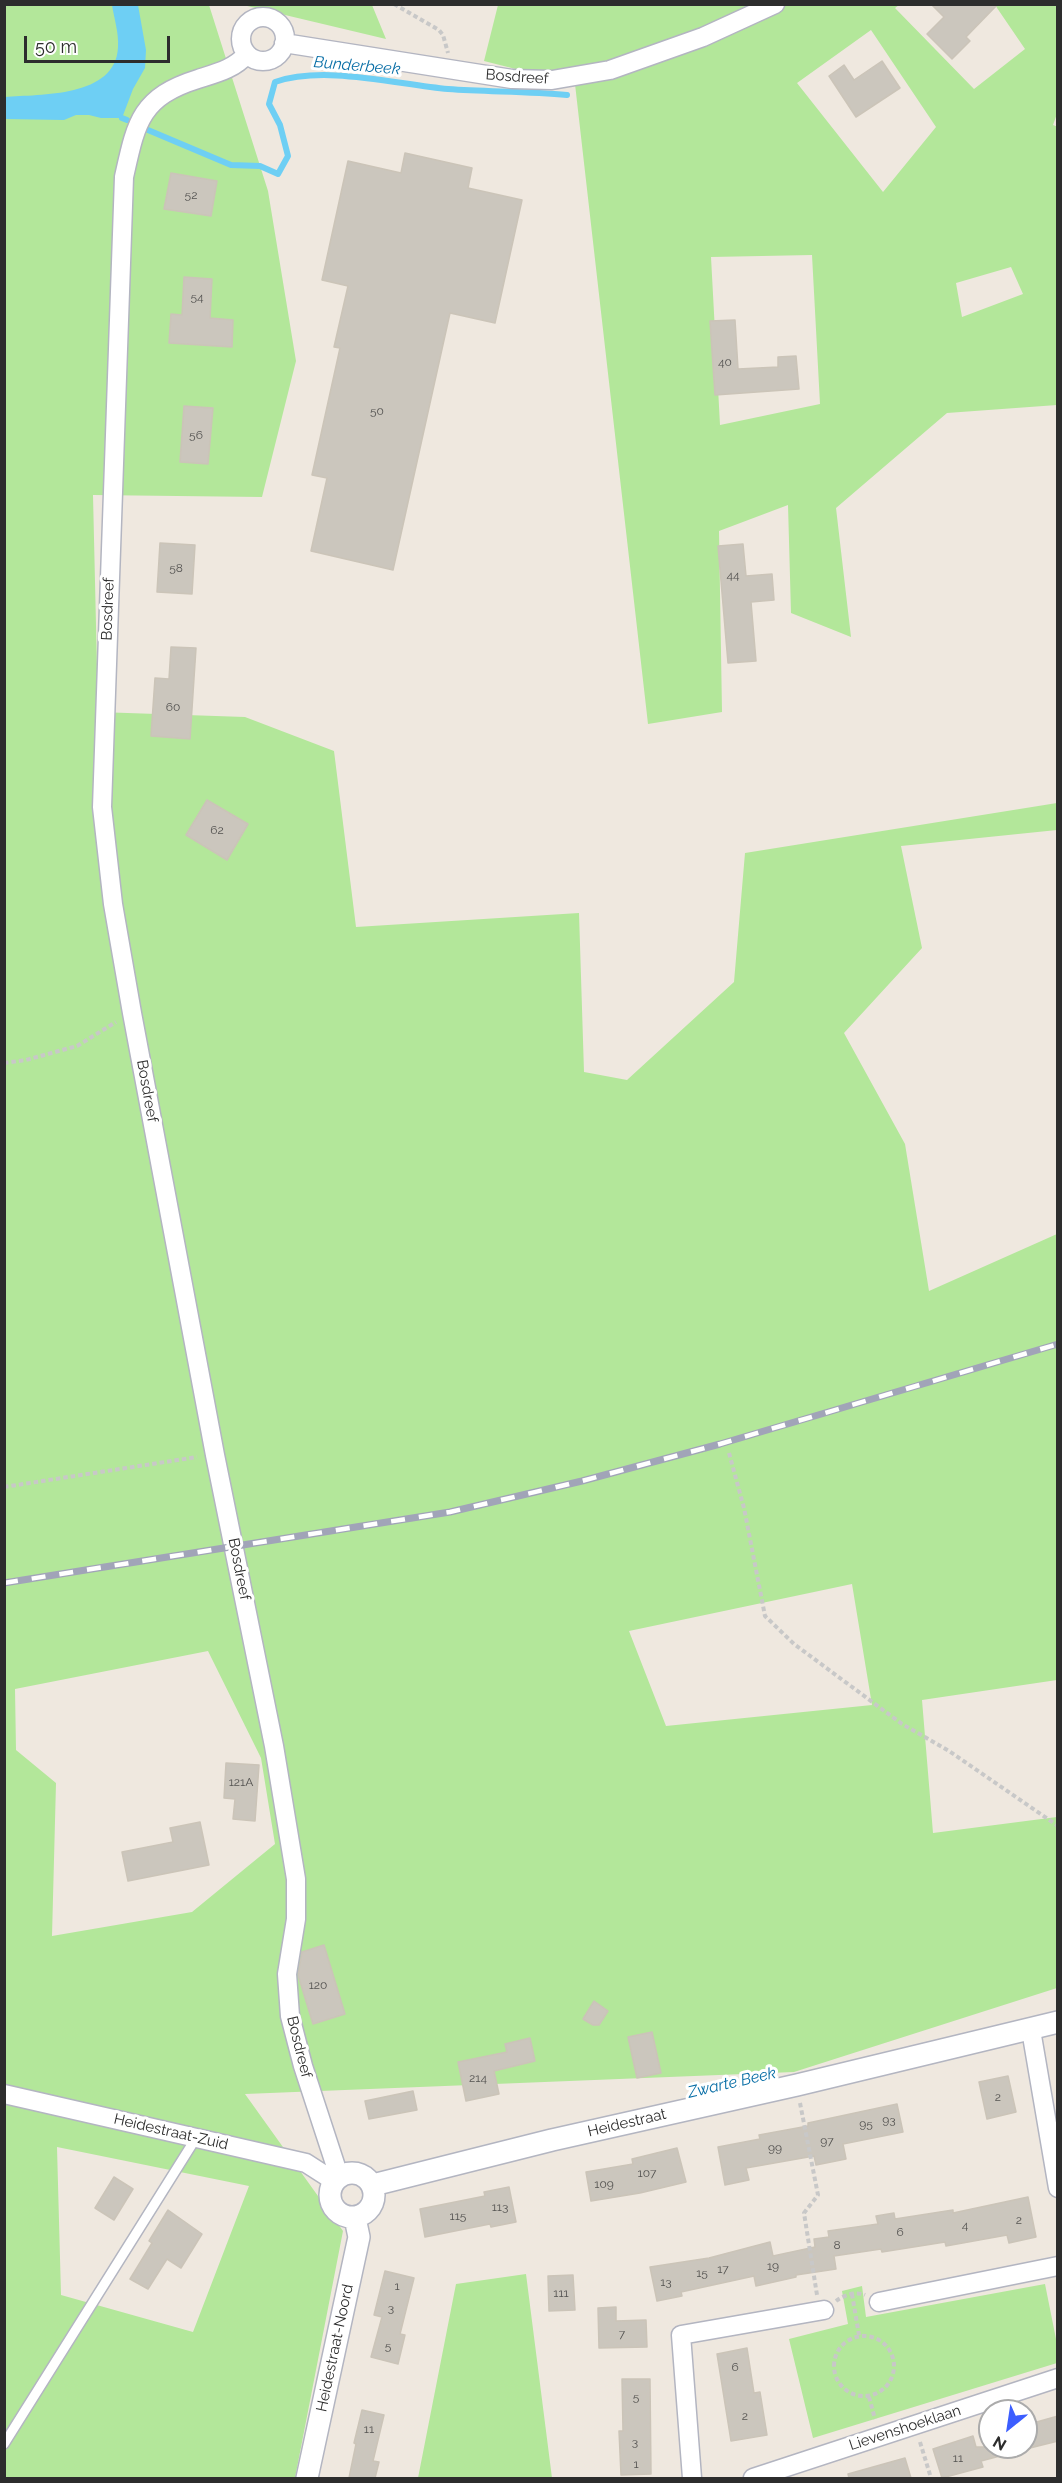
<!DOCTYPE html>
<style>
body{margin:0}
#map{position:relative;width:1062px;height:2483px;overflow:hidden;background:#efe8df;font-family:Raleway,sans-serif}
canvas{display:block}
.frame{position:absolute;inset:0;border:6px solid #2d2d2d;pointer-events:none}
.north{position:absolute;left:978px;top:2399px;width:60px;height:60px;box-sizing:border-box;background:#fff;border:2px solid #ababab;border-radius:50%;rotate:210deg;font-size:16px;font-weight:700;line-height:24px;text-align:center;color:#2d2d2d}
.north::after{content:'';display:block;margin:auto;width:21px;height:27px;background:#3c5eff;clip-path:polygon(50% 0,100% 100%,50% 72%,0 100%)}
.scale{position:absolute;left:24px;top:36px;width:146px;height:27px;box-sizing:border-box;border:3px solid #2d2d2d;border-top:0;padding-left:8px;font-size:18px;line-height:21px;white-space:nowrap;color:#2d2d2d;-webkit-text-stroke:4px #fff;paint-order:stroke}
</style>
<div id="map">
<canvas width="1062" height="2483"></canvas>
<div class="frame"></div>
<div class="north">N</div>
<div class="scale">50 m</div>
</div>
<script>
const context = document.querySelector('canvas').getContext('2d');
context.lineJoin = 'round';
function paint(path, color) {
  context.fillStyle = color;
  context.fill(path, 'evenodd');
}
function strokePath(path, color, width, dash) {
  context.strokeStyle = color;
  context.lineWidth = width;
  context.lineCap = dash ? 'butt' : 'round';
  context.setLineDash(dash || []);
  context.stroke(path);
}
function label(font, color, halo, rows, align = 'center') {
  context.font = font + ' Raleway,sans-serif';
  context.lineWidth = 6;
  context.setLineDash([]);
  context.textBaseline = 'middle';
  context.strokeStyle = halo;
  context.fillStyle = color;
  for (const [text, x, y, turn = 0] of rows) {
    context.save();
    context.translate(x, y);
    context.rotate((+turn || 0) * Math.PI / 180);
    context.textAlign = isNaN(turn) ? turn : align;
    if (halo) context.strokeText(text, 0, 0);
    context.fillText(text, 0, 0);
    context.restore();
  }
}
const green = new Path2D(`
 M5,5H209L268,191L296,361L262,497L93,495L98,712L245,717L334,751L356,927L579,913L584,1072L627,1080L734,982L745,853L1057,803V830L901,846L922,948L844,1033L905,1144L929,1291L1057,1234V1680L922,1700L933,1833L1057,1817V1988L794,2072L245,2094L343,2231L295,2478H5ZM852,1584L872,1705L666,1726L629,1631ZM208,1651L261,1758L275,1844L192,1912L52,1936L56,1783L16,1750L15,1689ZM57,2147L249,2186L193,2332L61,2295Z
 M243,5H372L386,39Z
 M498,5H899L895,8L974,89L1025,49L995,5H1057L1058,111L1053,125L1058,127L1057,405L947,413L836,508L851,637L791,613L788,505L719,531L722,712L648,724L575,84L484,61ZM871,30L936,127L883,192L797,83ZM812,255L820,404L720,425L711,257ZM1011,267L1023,294L962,317L956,283Z
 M526,2274L552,2478H418L456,2284Z
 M1045,2284L1057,2344V2363L813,2438L789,2339L848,2324L842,2291L862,2286L866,2317Z`);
const water = new Path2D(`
 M112,5H138L146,50L145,68L133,89L122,118H101L89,115H76L64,120L5,119V97C40,94 116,98 118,47C119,33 114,18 112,5Z`);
const stream = new Path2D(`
 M122,118L127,120
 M148,130L231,165L260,166L278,174L288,156L280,125L269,104L275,82C324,65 395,84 448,89C488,92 527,91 567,95`);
const building = new Path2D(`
 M931,4H998L966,37L970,41L952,59L927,34L944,17Z
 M882,61L900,88L856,117L829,76L844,65L854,80Z
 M405,153L472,168L468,188L522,200L495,323L450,313L393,570L311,551L327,478L312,475L340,348L334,347L348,286L322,280L348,161L401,173Z
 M171,173L217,181L211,216L164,209Z
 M184,277L212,279L210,318L233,320L232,347L169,343L171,314L182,315Z
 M735,320L738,369L778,367V357L796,356L799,389L715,395L710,321Z
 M184,406L213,408L208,464L180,462Z
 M160,543L195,545L192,594L157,592Z
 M743,544L746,576L772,574L774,600L751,602L756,661L728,663L718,546Z
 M171,647L196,648L190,739L151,736L155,678L169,679Z
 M207,800L248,824L227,860L186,835Z
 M226,1763L259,1765L255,1821L233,1819L235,1799L224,1798Z
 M200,1822L209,1865L128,1881L122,1852L173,1842L170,1828Z
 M324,1945L345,2014L313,2024L298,1975L302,1952Z
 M594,2001L608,2011L599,2025H593L583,2019Z
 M652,2032L661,2073L637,2078L628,2037Z
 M530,2038L535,2061L494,2071L499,2094L466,2101L458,2062L507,2052L505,2044Z
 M1008,2076L1016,2112L987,2119L979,2082Z
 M413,2091L417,2110L369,2119L365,2101Z
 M897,2104L903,2132L843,2144L846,2159L816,2165L814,2156L746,2168L749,2180L725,2185L718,2147L760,2139L759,2135L808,2126V2123Z
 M677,2148L686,2182L640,2193L591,2201L586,2172L633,2164L632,2159Z
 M114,2177L133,2189L114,2220L95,2208Z
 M509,2187L516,2222L491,2227L490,2224L425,2237L420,2209L485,2196L484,2192Z
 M1028,2197L1036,2237L1009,2243L1007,2235L946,2246L945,2242L882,2252L881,2249L834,2256L836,2269L796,2275V2277L756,2286L754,2276L681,2292L682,2296L657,2301L650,2267L709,2258L770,2242L773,2256L815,2247L814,2239L829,2237L828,2231L878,2224L876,2216L894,2213L895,2219L953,2210V2213Z
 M168,2210L202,2234L181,2268L167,2259L148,2289L130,2279L152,2243L149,2241Z
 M385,2271L414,2278L400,2334L405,2335L398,2364L371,2357L382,2317L374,2315Z
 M573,2275L575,2310L549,2311L548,2276Z
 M616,2307V2321L646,2320L647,2347L599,2348L598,2308Z
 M747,2348L754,2393L760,2392L767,2435L731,2441L717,2354Z
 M622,2379H650L651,2474L621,2475L619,2431H623Z
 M362,2410L384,2415L373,2461L379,2462L375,2478H349L356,2444L354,2443Z
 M1058,2416V2441L1026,2449V2425Z
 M973,2436L976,2447H1014L1015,2452L981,2461L983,2467L942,2478L933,2449Z
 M905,2458L911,2478H849L848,2474Z`);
const path = new Path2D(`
 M394,4L439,30L443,35L448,53
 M4,1063L26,1060L77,1046L116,1022
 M729,1453L744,1508L765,1616L794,1644L902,1724L949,1751L1058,1826
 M4,1487L197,1457
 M4,1582L216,1549
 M800,2103L818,2195L804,2213L817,2295
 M852,2294L859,2335
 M836,2301C844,2295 856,2291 865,2295
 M834 2366a30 30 0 1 1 60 0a30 30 0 1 1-60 0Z
 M869,2397L875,2419
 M920,2442L931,2478`);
const service = new Path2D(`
 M4,2444L196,2138`);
const minor = new Path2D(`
 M241 39a22 22 0 1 1 44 0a22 22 0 1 1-44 0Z
 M284,43L512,79L552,80L610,70L703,37L775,4
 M247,54C234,69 217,73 198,79C140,97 136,123 124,177L102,807L113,904L132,1013L215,1455L274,1746L296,1879V1919L287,1974L290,2016L303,2066L339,2176
 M1031,2030L1058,2188
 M4,2094L306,2163L334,2181
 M879,2302L1058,2266
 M692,2478L681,2335L824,2310
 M753,2478L1058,2378`);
const tertiary = new Path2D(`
 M330 2195a22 22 0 1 1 44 0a22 22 0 1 1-44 0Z
 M373,2185L552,2140L797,2085L1058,2022
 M307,2478L359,2237L355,2218`);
const rail = new Path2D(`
 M4,1583L450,1512L582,1481L720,1444L1058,1344`);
const numberNames = [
 ["52",191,195],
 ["54",197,297],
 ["40",725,362],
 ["50",377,411],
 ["56",196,435],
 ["58",176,568],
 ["44",733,575],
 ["60",173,707],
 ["62",217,830],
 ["121A",241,1782],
 ["120",318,1985],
 ["214",478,2078],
 ["2",998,2097],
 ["93",889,2120],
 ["95",866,2124],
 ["97",827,2141],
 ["99",775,2148],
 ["107",647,2173],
 ["109",604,2184],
 ["113",500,2207],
 ["115",458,2216],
 ["2",1019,2220],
 ["4",965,2225],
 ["6",900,2232],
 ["8",837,2245],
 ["19",773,2266],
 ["17",723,2269],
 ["15",702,2273],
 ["13",666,2282],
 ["1",397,2286],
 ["111",561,2293],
 ["3",391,2308],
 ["7",622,2334],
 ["5",388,2346],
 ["6",735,2367],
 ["5",636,2397],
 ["2",745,2416],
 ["11",369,2429],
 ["3",635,2442],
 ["11",958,2458],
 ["1",636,2464]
];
const streetNames = [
 ["Bosdreef",517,77,4],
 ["Bosdreef",108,609,-88],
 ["Bosdreef",147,1091,80],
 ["Bosdreef",239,1569,79],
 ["Bosdreef",299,2047,76],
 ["Heidestraat",627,2123,-13],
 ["Heidestraat-Zuid",171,2132,13],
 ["Heidestraat-Noord",335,2348,-78],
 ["Lievenshoeklaan",905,2428,-18]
];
const waterNames = [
 ["Bunderbeek",357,66,5],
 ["Zwarte Beek",732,2083,-13]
];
paint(green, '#b3e79a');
paint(water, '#6ecff4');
strokePath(stream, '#6ecff4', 6);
paint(building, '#cbc6bd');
strokePath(building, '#cbc4b8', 1.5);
strokePath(service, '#b3b5c1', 12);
strokePath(minor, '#b3b5c1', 21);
strokePath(tertiary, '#b3b5c1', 24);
strokePath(path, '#c8c8c8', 4, [4.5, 3]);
strokePath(service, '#fff', 9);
strokePath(minor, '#fff', 18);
strokePath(tertiary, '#fff', 21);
strokePath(rail, '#a1a4b8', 7);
strokePath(rail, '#fff', 4.5, [14]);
label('12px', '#545351', null, numberNames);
label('15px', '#2d2d2d', '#fff', streetNames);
label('italic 16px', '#086ea6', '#fff', waterNames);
</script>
